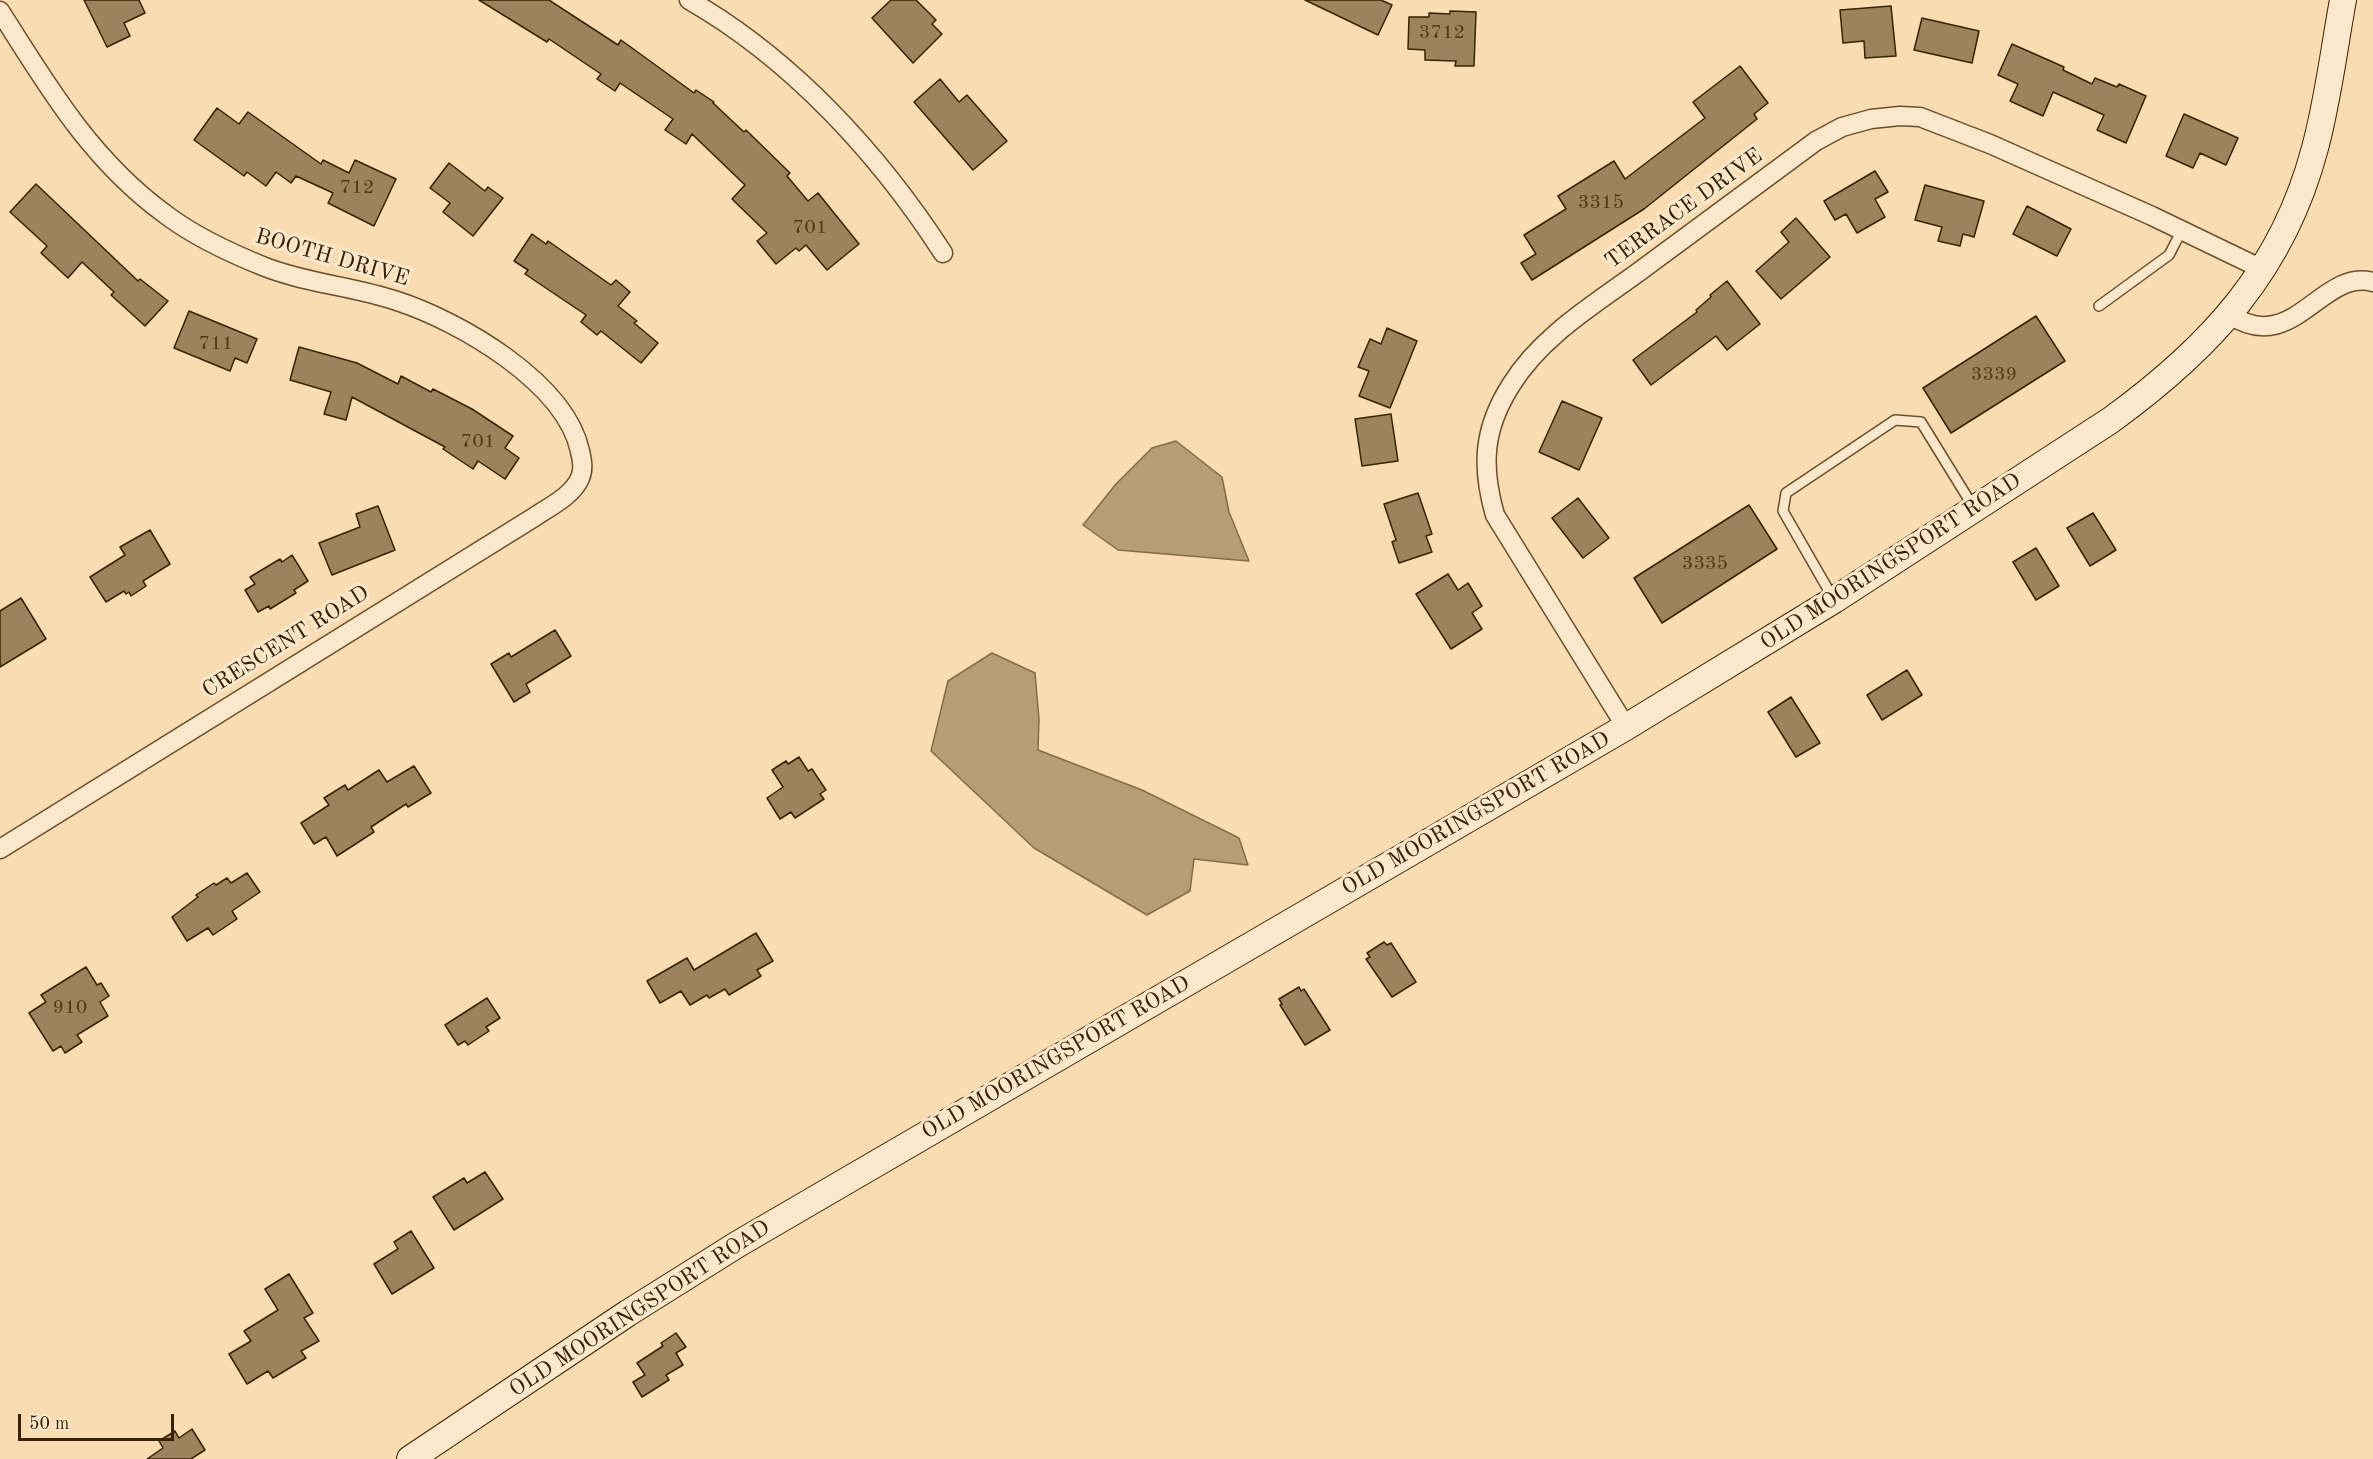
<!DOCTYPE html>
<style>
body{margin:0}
#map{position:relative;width:2373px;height:1459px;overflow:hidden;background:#f9dcb1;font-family:"Old Standard TT",serif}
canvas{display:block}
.scale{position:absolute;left:18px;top:1414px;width:156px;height:27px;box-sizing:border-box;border:3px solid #372201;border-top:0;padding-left:8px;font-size:18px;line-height:21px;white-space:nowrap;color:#372201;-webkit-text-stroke:4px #fbe8cc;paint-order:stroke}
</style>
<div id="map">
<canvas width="2373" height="1459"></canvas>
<div class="scale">50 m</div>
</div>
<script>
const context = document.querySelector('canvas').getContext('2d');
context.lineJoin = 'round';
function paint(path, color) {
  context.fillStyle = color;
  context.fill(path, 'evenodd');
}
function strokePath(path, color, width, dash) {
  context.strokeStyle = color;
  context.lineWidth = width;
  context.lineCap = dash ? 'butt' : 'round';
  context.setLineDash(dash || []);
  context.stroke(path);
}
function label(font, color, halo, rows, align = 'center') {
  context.font = font + ' "Old Standard TT",serif';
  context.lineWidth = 6;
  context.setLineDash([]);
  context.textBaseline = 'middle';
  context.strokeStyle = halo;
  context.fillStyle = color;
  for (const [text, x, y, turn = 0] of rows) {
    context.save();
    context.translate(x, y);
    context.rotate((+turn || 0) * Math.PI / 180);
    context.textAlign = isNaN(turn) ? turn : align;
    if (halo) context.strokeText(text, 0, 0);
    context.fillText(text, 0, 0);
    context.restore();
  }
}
const water = new Path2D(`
 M1176,441L1222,477L1229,512L1249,561L1118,550L1083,525L1116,484L1152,448Z
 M992,653L1035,673L1039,719L1038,750L1142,790L1239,838L1248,865L1194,859L1190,891L1147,915L1034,848L931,751L948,681Z`);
const building = new Path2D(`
 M84,0H139L145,13L124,23L130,36L107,47Z
 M479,0H549L618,45L621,40L694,93L696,90L714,102L713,103L744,132L746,130L790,173L787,176L808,201L818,193L859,244L827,270L806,245L799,251L796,248L776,264L757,241L767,233L732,199L745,185L692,134L686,144L665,130L673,119L620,83L615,91L597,79L601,74L549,39L547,42Z
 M891,0H916L936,20L932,24L942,34L913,63L872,18Z
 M1305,0H1381L1392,5L1378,35Z
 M1891,6L1896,56L1865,58L1864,41L1843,43L1840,10Z
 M1450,11L1476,12L1474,66H1455L1456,61L1425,60V50L1408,49L1409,17H1429V13L1450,14Z
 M1922,18L1979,31L1972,63L1914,50Z
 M2012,44L2064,67L2063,70L2092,84L2095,78L2117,87L2119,84L2146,96L2126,143L2097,130L2104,115L2053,92L2043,116L2010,101L2018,84L1998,75Z
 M1740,66L1768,103L1754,114L1757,119L1644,209L1532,280L1521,263L1536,254L1524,235L1566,209L1558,196L1614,161L1625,179L1705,118L1693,102Z
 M940,79L959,102L967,95L1007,141L973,170L914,102Z
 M217,108L239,124L248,112L321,164L323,160L349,173L355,160L396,179L374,226L328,203L333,193L296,176L291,183L276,172L266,186L247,172L244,176L194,140Z
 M2184,114L2238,138L2226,165L2200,153L2193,168L2166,156Z
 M449,163L485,191L488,187L503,198L473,236L443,212L450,203L430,188Z
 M1875,171L1888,192L1875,199L1885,217L1857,233L1846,214L1835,220L1824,201Z
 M36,184L138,281L140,279L168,301L145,326L111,295L114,292L82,262L68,278L41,253L47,246L10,212Z
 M1925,185L1984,201L1974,237L1963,234L1960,246L1938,241L1942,227L1915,220Z
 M2027,206L2071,229L2057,256L2013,234Z
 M1796,218L1830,257L1781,299L1756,271L1789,242L1781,232Z
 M532,234L546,244L548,241L611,285L616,280L630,292L618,306L637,321L634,323L658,343L641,363L601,331L597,335L581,322L586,315L525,274L528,270L514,261Z
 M1727,281L1760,324L1727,350L1716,336L1651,385L1633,360L1697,312L1696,310L1711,297L1710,295Z
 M189,311L257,339L247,363L235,358L230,371L174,348Z
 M2036,316L2065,361L1951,433L1923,388Z
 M1387,328L1417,341L1390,408L1359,396L1369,371L1358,367L1370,339L1381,344Z
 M299,347L357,363L398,384L401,376L431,392L433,389L472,409L513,436L505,448L519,458L505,479L478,461L473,469L443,449L445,447L352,397L346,420L324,414L331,392L290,380Z
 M1562,401L1602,418L1579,470L1539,452Z
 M1391,414L1398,461L1362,466L1355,419Z
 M1418,493L1432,534L1426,536L1432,552L1399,563L1392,542L1396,540L1384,504Z
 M1578,498L1609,538L1583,558L1552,518Z
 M1749,505L1777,549L1662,623L1634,578Z
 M378,506L395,550L332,575L319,543L360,527L356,514Z
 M2093,513L2116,550L2090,566L2067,528Z
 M150,530L170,564L143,581L146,586L131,596L129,592L126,594L124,591L106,602L90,577L125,555L120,547Z
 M2036,548L2059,586L2036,600L2013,562Z
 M292,555L308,581L294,590L296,593L270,609L269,606L258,612L245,590L255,584L250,577L280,559L282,562Z
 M1448,574L1458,590L1468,583L1482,606L1472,613L1482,629L1451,649L1416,594Z
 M21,598L46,639L0,667V611Z
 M555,630L571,656L526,684L530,692L514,702L491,664L509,653L511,657Z
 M1907,670L1922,695L1882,720L1867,695Z
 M1791,697L1820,743L1796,757L1768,712Z
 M799,757L808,771L812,769L826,790L820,794L824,799L795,818L791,812L780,819L767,798L783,787L772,770L786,761L788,764Z
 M414,766L431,793L408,807L406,804L371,827L374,832L337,856L326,837L314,844L301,823L329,805L324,798L345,785L348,790L379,770L387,782Z
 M247,873L260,892L232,911L237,919L213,935L208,928L187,941L172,917L198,897L196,895L214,883L216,885L227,878L231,883Z
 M756,933L773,961L757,970L761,976L729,995L725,989L709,998L707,995L690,1005L681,991L660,1003L647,981L687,958L694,970Z
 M1384,942L1387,945L1391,943L1416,982L1392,997L1366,959L1370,957L1367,953Z
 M86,967L97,985L101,983L109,996L100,1002L108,1016L77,1035L82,1042L65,1053L61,1046L53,1051L29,1013L46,1002L41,995Z
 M1299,987L1301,991L1304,989L1330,1030L1305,1045L1280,1005L1282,1004L1279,999Z
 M487,998L500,1018L486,1027L489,1031L468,1045L465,1041L458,1045L445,1025Z
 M485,1172L503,1199L454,1230L433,1197L464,1178L467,1183Z
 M411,1231L434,1268L392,1294L374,1264L398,1249L394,1242Z
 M289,1274L313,1313L304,1318L319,1341L301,1351L306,1358L273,1378L268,1371L247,1384L229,1354L251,1341L244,1331L278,1310L265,1289Z
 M676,1333L686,1347L676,1353L683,1365L666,1375L669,1380L642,1397L633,1382L645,1375L637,1363L663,1346L661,1343Z
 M192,1429L205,1450L191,1459H147L163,1448L159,1441L175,1431L179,1438Z`);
const service = new Path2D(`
 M2099,306L2169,255L2182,230
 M1833,598L1783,511L1786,493L1895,420L1921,422L1974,508`);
const minor = new Path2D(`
 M689,0C792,59 879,154 943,253
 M0,11C48,87 91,160 165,214C195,237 230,253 265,267C309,284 353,286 397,301C459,321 565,382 580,451C582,460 584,469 580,478C573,495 551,506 536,516L0,849
 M2229,314C2293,358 2321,268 2373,282
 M1626,727L1495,515C1481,466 1483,429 1511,385C1541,336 1595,304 1640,271C1699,228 1757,184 1816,141L1842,127L1871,119L1900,116L1920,117L1990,144L2152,216L2262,269`);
const secondary = new Path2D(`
 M410,1459L628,1313L738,1244L1626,727L1834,600L2111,420C2210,348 2283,270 2315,148C2328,100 2334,49 2343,0`);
const numberNames = [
 ["3712",1442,33],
 ["712",357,188],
 ["3315",1601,203],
 ["701",810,228],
 ["711",216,344],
 ["3339",1994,375],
 ["701",478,442],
 ["3335",1705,564],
 ["910",70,1008]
];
const streetNames = [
 ["TERRACE DRIVE",1684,209,-36],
 ["BOOTH DRIVE",332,258,16],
 ["OLD MOORINGSPORT ROAD",1891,562,-33],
 ["CRESCENT ROAD",286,642,-32],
 ["OLD MOORINGSPORT ROAD",1476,814,-30],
 ["OLD MOORINGSPORT ROAD",1056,1058,-30],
 ["OLD MOORINGSPORT ROAD",640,1309,-33]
];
paint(water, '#b79d75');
strokePath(water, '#846c47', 1.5);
paint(building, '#9c835d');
strokePath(building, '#372201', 1.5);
strokePath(service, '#68502d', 12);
strokePath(minor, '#68502d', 21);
strokePath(secondary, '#372201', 28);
strokePath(service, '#fbe8cc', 9);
strokePath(minor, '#fbe8cc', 18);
strokePath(secondary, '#fbe8cc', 26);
label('20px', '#503a18', null, numberNames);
label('22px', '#372201', '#fbe8cc', streetNames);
</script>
